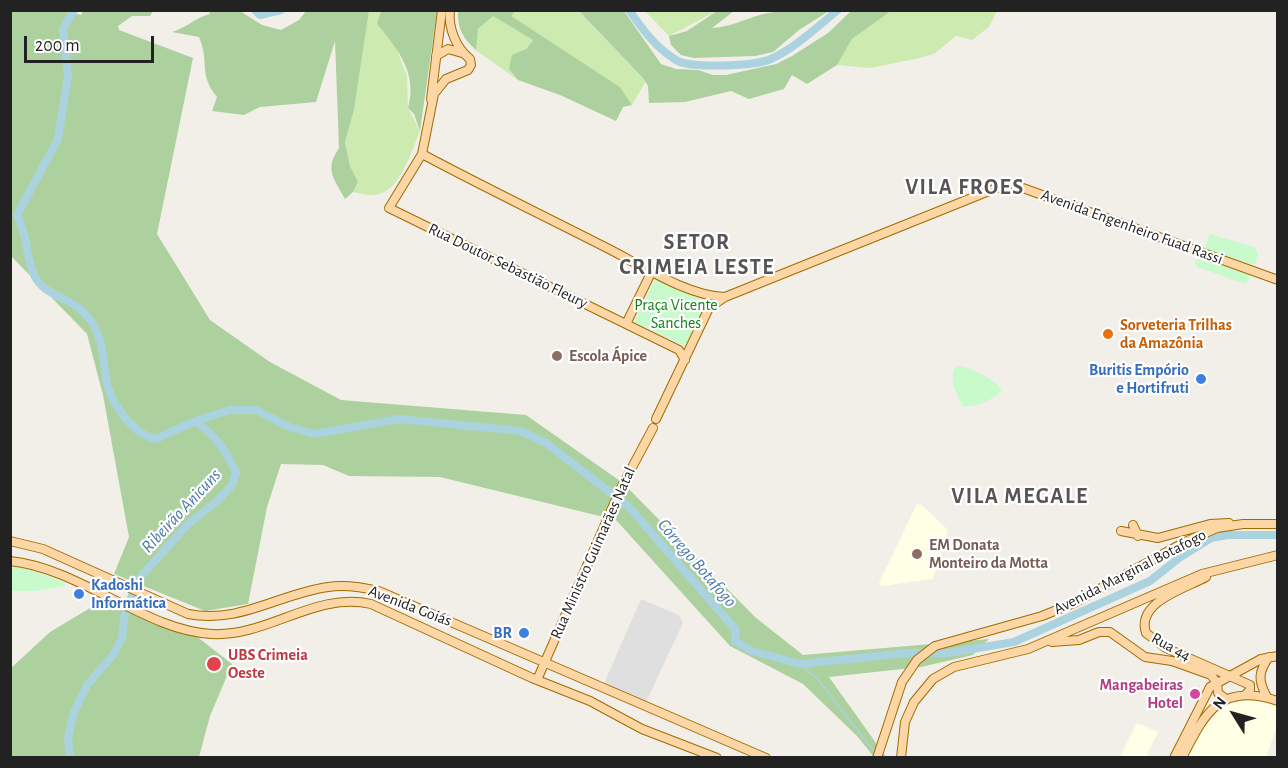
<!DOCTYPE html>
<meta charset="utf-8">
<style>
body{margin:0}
#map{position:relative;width:1288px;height:768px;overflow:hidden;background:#f2efe9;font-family:"Alegreya Sans",sans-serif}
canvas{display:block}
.frame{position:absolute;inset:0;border:12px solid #222;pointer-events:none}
.north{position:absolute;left:1204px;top:684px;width:60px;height:60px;-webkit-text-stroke:4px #fff;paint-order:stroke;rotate:307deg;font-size:16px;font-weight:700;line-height:24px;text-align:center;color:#222}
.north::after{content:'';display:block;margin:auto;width:21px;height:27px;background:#222;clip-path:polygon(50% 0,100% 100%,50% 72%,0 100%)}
.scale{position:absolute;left:24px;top:36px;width:130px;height:27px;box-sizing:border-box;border:3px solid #222;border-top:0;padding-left:8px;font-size:18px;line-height:21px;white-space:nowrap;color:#222;-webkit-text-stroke:4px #fff;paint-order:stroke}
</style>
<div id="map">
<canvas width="1288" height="768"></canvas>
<div class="frame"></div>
<div class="north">N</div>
<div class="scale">200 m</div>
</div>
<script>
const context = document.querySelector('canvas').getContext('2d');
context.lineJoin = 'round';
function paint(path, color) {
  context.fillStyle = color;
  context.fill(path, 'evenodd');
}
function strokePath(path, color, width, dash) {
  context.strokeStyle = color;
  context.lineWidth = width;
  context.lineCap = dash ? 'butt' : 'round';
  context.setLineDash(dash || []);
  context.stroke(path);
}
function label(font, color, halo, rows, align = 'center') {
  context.font = font + ' "Alegreya Sans",sans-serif';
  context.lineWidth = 4.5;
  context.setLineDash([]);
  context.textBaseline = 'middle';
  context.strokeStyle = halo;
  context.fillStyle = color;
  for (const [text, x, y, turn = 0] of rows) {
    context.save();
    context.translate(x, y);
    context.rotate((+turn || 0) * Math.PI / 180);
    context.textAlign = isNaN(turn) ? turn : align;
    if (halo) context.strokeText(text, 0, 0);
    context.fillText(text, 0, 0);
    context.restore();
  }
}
const residential = new Path2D(`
 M641,599L679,615L683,623L646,702L607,685L605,681Z`);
const education = new Path2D(`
 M917,504L922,505L948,530L933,579L881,586L879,583Z
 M1257,699L1277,705V727L1266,757L1186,758L1212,716L1220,708L1232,702Z
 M1137,723L1158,732L1146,757H1120Z`);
const grass = new Path2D(`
 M369,11H381L377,24L395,45L407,76L408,108L420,131C412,150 399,196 372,195C366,195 359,193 353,192L358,182L350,166L345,142L354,110Z
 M515,11H579L646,81L632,105L620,87L510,16Z
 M645,11L717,10V11L669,36Z
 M891,11H997L989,27L972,40L956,36L934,54L915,59L870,68L837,65L852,39Z
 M493,15L533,40L509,69L518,80L474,49L478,29Z`);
const forest = new Path2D(`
 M10,11H68L81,15L83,11H153L150,16H132L118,26L119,30L193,58L157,234L210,320L270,362L341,400L526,415L623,483L755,617L803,655L989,639L973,655L921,667L829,677L886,757H874L857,736L803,684L730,646L616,520L440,477L349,476L323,465L281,464L267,507L248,604L205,611L114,574L129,537L103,395L87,334L11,256Z
 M209,11H240L262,25L281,30L299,20L306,11H369L354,110L345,142L350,166L358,182L353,192L345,199C334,178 324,170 339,148L335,41L316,102L260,107L244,115L212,111L217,97C198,74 210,63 199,37L172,32C188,27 196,17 210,14Z
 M381,11H437L420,131L414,114L408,108C418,74 398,49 377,24Z
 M458,11H515L511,16L620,87L632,105L623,107L616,121L560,95L518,80L509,69L512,55L526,49L533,40L493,16L478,29L476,50C463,39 457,28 458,11Z
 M579,11H624L661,64L676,69L698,70L713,75H726L776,64L792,56L828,33L851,11H891L852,39L837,65L807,84L792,75L784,89L749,99L731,91L685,102L649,103L648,86L643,78Z
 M717,11H734L712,28C731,27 745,19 763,14C784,9 807,10 829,11L799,30L773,52L755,56L694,58L681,55L671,45L669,36L687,31Z
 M110,596L191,632L232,664L210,716L199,757L11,758V668L50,632Z`);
const park = new Path2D(`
 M1210,234L1254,247L1258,253L1256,262L1253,265L1204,249Z
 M1199,256L1246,272L1249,274V281L1245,284L1197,267L1195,261Z
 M657,280L699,296L706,304L700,324L685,346L634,322L653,283Z
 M957,366C968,365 997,381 1002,390C992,401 978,406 963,407C958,395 946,377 957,366Z
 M11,566L31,570L64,582L66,586L35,591H11Z`);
const stream = new Path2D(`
 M800,664L819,681L876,754`);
const river = new Path2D(`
 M255,10L260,15L281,10
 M629,10C643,30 655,47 676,60C690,69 755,66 771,59C795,48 817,27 838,10
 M17,215C28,234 25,257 35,277C47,300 80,295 96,330C104,347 103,361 106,379C109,401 133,435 156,439L195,421C216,436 226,450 236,473L232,485L217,501L187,525L137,581L124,618L122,638L113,655L87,685L74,712L68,737L70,758
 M17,215L58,139L68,76L63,29L74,10
 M195,421L230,410H256L289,427L314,434L399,419L520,431L546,443L629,507L736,630L735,641L752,651L800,664L908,653H948L1014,642L1150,581L1179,558L1211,538L1228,535H1278`);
const major = new Path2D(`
 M450,10C448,28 456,48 470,59L471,65L468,70L446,79L434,94L422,154L389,208L679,350L685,360
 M436,56L448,49L462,53
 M431,99L442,10
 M422,154C482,186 542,215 603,246C638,263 686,296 725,297L1009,183L1278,280
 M626,324L652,271
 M656,419L709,308L725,297
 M1133,525L1138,536
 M1121,531L1158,538L1210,524L1229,523
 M10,541L43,549L188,614C241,624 278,594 328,587C345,584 362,587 379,591L766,758
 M10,561C80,568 146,631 212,634C268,637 316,591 371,604L532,678L590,701L642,729L717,758
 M1206,577C1184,589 1136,602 1146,633L1166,648L1250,685V690L1245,695
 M1052,642L1079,640L1099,632H1110L1145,657L1172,661L1211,675L1217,683L1218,693L1226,699
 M537,680L621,488L653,428
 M1267,697C1258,681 1258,672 1269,657
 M877,758L902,682L917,660L935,646L1042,616L1074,603L1185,542L1217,528L1243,524H1278
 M901,758L905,722L914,702L933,679L954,667L1028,649L1202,574L1278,555
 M1174,758L1210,687L1261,659L1278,656
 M1182,758C1205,713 1219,682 1278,701`);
const markers = [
 [1108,334,6,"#e8710a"],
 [557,356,6,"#8d6e63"],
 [1201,379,6,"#3f7fe0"],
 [917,554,6,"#8d6e63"],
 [79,594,6,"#3f7fe0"],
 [524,633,6,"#3f7fe0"],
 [214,664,8,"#e0444e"],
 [1195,694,6,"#d1479c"]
];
const streetNames = [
 ["Avenida Engenheiro Fuad Rassi",1132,227,20],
 ["Rua Doutor Sebastião Fleury",508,266,26],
 ["Rua Ministro Guimarães Natal",593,553,-66],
 ["Avenida Marginal Botafogo",1130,572,-27],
 ["Avenida Goiás",410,606,21],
 ["Rua 44",1171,647,29]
];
const parkNames = [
 ["Praça Vicente",676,305],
 ["Sanches",676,323]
];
const foodNames = [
 ["Sorveteria Trilhas",1120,325],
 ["da Amazônia",1120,343]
];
const educationNames = [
 ["Escola Ápice",569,356],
 ["EM Donata",929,545],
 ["Monteiro da Motta",929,563]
];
const shopNames = [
 ["Buritis Empório",1189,370],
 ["e Hortifruti",1189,388],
 ["Kadoshi",91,585,"left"],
 ["Informática",91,603,"left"],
 ["BR",512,633]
];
const healthNames = [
 ["UBS Crimeia",228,655],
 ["Oeste",228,673]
];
const hotelNames = [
 ["Mangabeiras",1183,685],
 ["Hotel",1183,703]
];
const waterNames = [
 ["Ribeirão Anicuns",181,511,-47],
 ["Córrego Botafogo",697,563,49]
];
const districtNames = [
 ["VILA FROES",965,187],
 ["SETOR",697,242],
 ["CRIMEIA LESTE",697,267],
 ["VILA MEGALE",1020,496]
];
paint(residential, '#e0dfdf');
paint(education, '#ffffe5');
paint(grass, '#cdebb0');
paint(forest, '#add19e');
paint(park, '#c8facc');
strokePath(stream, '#aad3df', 1.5);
strokePath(river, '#aad3df', 8);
strokePath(major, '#a06b00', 10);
strokePath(major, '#fcd6a4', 8);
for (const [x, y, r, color] of markers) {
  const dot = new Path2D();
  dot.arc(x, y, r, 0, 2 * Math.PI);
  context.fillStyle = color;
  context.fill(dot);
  strokePath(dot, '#fff', 2);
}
label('16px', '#222', '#fff', streetNames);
label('16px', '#0c8416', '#fff', parkNames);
label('bold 16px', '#c56008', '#fff', foodNames, 'left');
label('bold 16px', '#785e54', '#fff', educationNames, 'left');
label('bold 16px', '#366cbe', '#fff', shopNames, 'right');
label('bold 16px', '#be3a42', '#fff', healthNames, 'left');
label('bold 16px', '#b23c85', '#fff', hotelNames, 'right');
label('italic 18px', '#4a7aab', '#fff', waterNames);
context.letterSpacing = '1.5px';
label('bold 22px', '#555', '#fff', districtNames);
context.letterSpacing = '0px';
</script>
